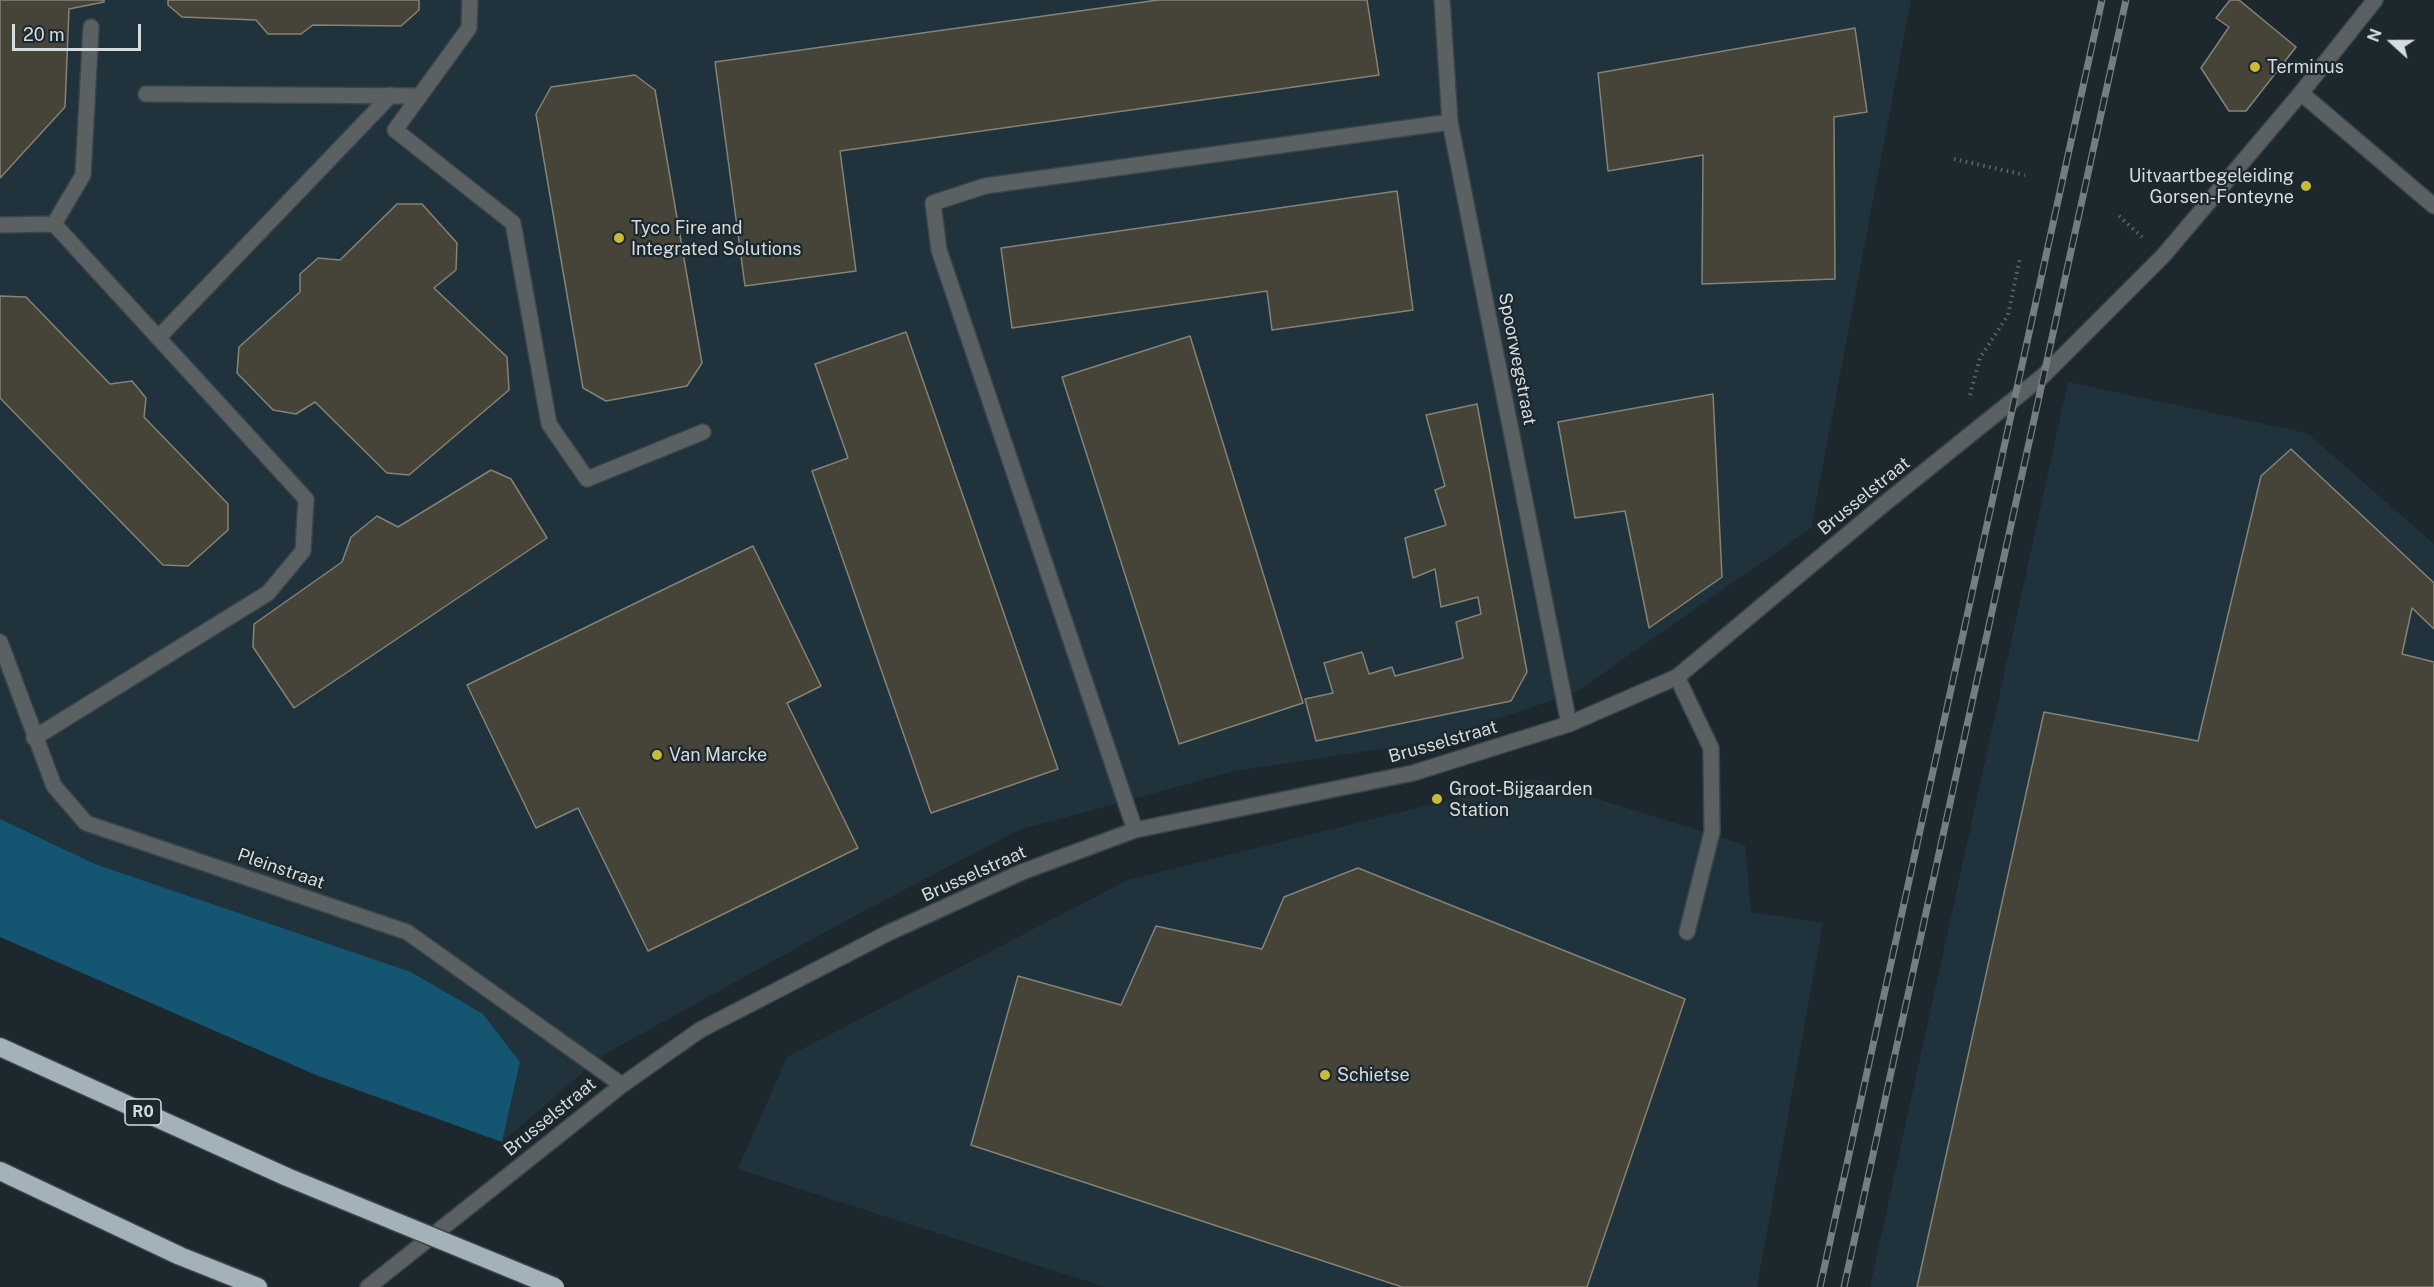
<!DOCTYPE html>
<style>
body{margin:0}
#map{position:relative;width:2434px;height:1287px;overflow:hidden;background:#1d282e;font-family:"Public Sans",sans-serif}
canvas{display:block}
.north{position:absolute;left:2362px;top:12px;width:60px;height:60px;-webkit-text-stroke:4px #1d282e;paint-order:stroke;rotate:291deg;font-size:16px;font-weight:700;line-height:24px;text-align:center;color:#d5dce0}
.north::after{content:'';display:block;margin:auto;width:21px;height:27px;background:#d5dce0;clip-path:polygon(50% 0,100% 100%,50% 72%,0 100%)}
.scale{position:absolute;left:12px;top:24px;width:129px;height:27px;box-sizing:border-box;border:3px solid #d5dce0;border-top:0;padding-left:8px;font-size:18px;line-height:21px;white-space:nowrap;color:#d5dce0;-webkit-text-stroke:4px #1d282e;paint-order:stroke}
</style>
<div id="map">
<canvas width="2434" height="1287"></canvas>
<div class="north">N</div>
<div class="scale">20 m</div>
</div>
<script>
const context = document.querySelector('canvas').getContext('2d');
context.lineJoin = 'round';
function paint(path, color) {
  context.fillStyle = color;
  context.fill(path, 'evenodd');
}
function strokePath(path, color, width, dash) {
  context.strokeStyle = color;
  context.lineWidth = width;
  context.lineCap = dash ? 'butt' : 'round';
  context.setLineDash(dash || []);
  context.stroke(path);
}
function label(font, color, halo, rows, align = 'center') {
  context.font = font + ' "Public Sans",sans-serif';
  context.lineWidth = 4.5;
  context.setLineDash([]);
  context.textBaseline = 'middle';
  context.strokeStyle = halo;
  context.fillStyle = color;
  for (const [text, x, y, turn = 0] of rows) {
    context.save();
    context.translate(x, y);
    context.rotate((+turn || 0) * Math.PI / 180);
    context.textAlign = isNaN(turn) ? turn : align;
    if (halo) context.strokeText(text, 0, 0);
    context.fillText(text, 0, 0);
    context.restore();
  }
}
const built = new Path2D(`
 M0,0H1911L1811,528L1576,692L1433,741L1235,771L1019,830L860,913L603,1055L502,1142L520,1062L483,1014L411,972L95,864L0,819Z
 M2068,382L2307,433L2434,544V1287H1870Z
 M1534,779L1745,845L1751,912L1823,923L1757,1287H1105L738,1169L787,1057L1128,880Z`);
const forest = new Path2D(`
 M0,819L95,864L411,972L483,1014L520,1062L502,1142L316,1075L0,937Z`);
const building = new Path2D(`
 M0,0H104V2L69,9L65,107L0,178Z
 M168,0H419V10L401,26L313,25L301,34H268L256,20L182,17L168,5Z
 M1158,0H1367L1379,75L840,151L856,271L745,286L715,62Z
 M2230,0H2239L2296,47L2246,111H2229L2201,68L2229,27L2216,18Z
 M1855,28L1867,112L1834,117L1835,279L1702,284L1703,155L1608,171L1598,73Z
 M635,75L655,90L702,363L687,386L606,401L583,388L536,114L551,87Z
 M1397,191L1413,310L1272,330L1267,291L1012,328L1001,248Z
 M397,204H422L457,243L456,270L434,288L507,357L509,390L409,475L387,473L315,402L296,414L273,410L237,373L239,347L300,292V274L318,258L340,260Z
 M0,296L26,297L110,384L132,381L146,398L144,417L228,504V530L188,566L163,565L0,398Z
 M906,332L1058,769L931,813L812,471L848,458L815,364Z
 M1190,336L1303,703L1179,744L1062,377Z
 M1713,394L1722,577L1649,628L1625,511L1575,518L1558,422Z
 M1477,404L1527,672L1511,701L1316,741L1305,699L1333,693L1324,663L1362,652L1369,674L1392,667L1395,676L1463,658L1456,622L1481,614L1478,597L1441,607L1435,569L1413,578L1405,538L1446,525L1435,490L1445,486L1426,415Z
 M2291,449L2434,583V629L2412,608L2402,654L2434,662V1287H1917L2044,712L2198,741L2261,476Z
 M491,470L511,479L547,538L294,708L253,647L254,624L342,562L351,537L377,516L398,527Z
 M753,546L821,686L787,703L858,848L648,951L578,808L536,828L467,685Z
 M1358,868L1685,999L1587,1287H1402L971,1145L1018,976L1121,1005L1156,926L1262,949L1284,897Z`);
const path = new Path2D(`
 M1954,159L2025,175
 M2119,216L2142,237
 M1970,395L1980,358L2008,315L2020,258`);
const minor = new Path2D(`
 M470,0L469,28L395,130L513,223L549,424L587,479L703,432
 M1442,0L1450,122L1569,724
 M2301,93L2434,206
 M146,94L420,96
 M54,224L83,175L91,27
 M0,225L54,224L306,499L303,551L268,593L34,738
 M158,338L391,95
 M0,642L54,786L86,823L407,932L622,1085
 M1677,677L1711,748L1712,832L1687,932
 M1135,830L939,250L933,203L985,186L1450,122
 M368,1287L622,1085L700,1030L888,933L1022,872L1135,830L1413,773L1569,724L1677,677L1884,504L2043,376L2163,256L2301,93L2375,0`);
const highway = new Path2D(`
 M0,1047L287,1177
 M0,1171L180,1256L258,1287`);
const rail = new Path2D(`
 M1820,1287L2102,0
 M1844,1287L2126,0`);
const highwayBridge = new Path2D(`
 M287,1177L555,1287`);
const markers = [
 [2255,67,6,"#caba3a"],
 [2306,186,6,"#caba3a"],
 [619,238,6,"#caba3a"],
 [657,755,6,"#caba3a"],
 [1437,799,6,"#caba3a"],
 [1325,1075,6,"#caba3a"]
];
const shields = [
 [143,1112,36]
];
const shieldNames = [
 ["R0",143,1112]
];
const poiNames = [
 ["Terminus",2267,67],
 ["Uitvaartbegeleiding",2294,176,"right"],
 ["Gorsen-Fonteyne",2294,197,"right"],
 ["Tyco Fire and",631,228],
 ["Integrated Solutions",631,249],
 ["Van Marcke",669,755],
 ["Groot-Bijgaarden",1449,789],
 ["Station",1449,810],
 ["Schietse",1337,1075]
];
const streetNames = [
 ["Spoorwegstraat",1517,359,79],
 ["Brusselstraat",1864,496,-39],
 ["Brusselstraat",1443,742,-16],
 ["Pleinstraat",281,869,19],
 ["Brusselstraat",974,874,-24],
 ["Brusselstraat",550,1117,-39]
];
paint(built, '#20323b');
paint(forest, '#145671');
paint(building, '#464439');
strokePath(building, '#848377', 1.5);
strokePath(minor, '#3a454a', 18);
strokePath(highway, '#3a454a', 21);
strokePath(path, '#5d666c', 4, [1.5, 4.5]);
strokePath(minor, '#5b6063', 15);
strokePath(highway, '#a3b1b8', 18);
strokePath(rail, '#747d82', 7);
strokePath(rail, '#1d282e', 4.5, [14]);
strokePath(highwayBridge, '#3a454a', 21, []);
strokePath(highwayBridge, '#a3b1b8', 18);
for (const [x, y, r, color] of markers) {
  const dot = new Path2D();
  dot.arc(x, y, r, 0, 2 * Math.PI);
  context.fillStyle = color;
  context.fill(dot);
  strokePath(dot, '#1d282e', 2);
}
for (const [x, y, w] of shields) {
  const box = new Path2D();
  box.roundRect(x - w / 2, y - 13, w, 26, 4.5);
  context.fillStyle = '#1d282e';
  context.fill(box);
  strokePath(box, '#d5dce0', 1.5);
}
label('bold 16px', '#d5dce0', null, shieldNames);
label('18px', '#d5dce0', '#1d282e', poiNames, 'left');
label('18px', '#d5dce0', '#1d282e', streetNames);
</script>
